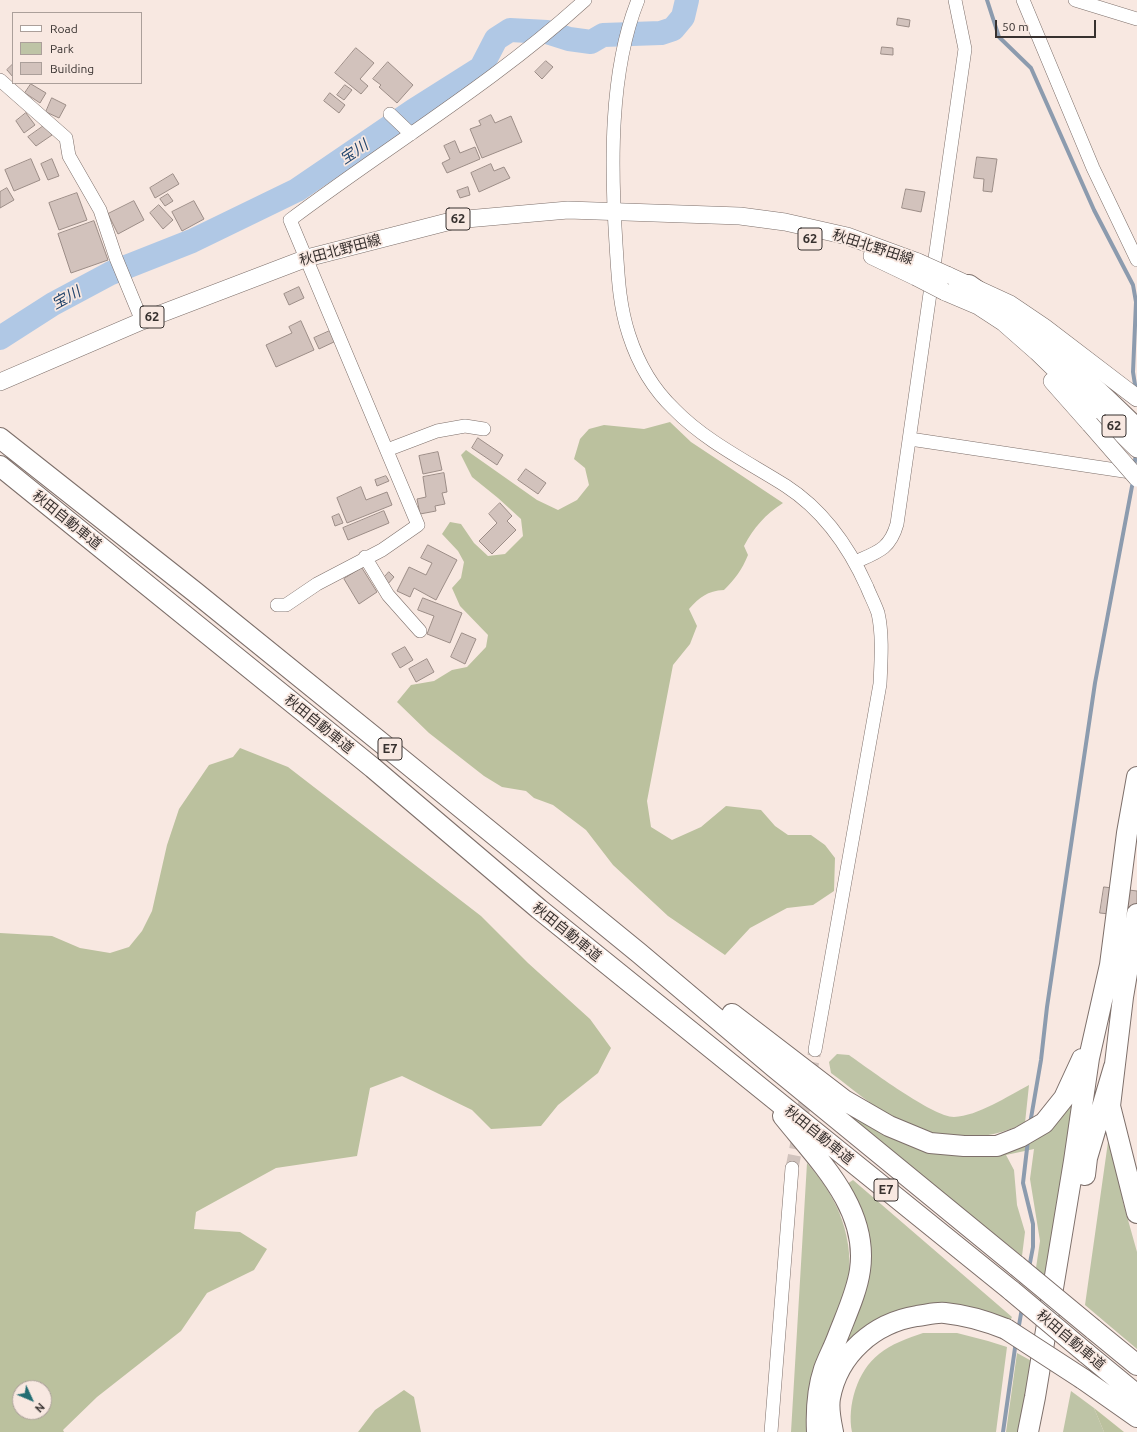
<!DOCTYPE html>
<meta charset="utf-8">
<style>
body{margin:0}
#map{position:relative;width:1137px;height:1432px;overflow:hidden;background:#f8e8e1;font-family:Ubuntu,sans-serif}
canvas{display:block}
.legend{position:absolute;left:12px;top:12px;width:130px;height:72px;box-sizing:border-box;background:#f8e8e1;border:1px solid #ab9f9a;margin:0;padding:5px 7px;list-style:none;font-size:12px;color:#37312f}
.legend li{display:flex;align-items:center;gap:8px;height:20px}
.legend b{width:20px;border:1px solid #ab9f9a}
.north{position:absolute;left:12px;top:1380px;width:40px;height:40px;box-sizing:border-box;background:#f8e8e1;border:1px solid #ab9f9a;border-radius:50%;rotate:134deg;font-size:11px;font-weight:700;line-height:16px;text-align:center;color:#37312f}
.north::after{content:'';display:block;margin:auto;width:14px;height:18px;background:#226d73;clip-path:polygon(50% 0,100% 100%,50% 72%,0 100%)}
.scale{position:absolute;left:995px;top:20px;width:101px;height:18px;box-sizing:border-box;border:2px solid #37312f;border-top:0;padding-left:5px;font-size:12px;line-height:14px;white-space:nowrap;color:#37312f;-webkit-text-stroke:3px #f8e8e1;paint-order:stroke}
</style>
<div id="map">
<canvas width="1137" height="1432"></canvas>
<ul class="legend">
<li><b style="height:5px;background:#fff"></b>Road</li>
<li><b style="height:11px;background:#bec4a6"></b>Park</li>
<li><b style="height:11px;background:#d2c2bc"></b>Building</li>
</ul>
<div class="north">N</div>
<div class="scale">50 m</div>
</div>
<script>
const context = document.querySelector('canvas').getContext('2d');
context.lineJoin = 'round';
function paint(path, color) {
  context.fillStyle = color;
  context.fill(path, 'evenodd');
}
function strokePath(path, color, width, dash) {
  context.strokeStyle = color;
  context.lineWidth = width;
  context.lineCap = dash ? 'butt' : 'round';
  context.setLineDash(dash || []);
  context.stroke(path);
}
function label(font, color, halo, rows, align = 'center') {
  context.font = font + ' Ubuntu,"Noto Sans JP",sans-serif';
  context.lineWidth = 3.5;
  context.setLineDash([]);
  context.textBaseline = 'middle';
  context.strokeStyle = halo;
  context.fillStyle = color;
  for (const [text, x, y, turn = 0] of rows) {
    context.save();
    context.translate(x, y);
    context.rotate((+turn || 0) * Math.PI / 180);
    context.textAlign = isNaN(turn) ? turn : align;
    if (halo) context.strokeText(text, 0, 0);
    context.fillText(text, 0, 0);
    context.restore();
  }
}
const green = new Path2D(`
 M837,1054L849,1055C869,1069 933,1117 954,1117C978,1116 1008,1096 1029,1085L1025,1123C995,1137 966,1141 933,1134C927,1133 920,1132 915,1130C884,1116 858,1093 831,1073L829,1062Z
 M1078,1099L1048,1279L1036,1268L1040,1241L1030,1179L1034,1149L1006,1155L1014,1170L1017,1205L1025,1232L1022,1256L827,1101L951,1154L1057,1121Z
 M1112,1141L1123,1202L1137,1252V1349L1085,1305L1108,1142Z
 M807,1163C839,1198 855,1239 848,1288C845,1305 838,1323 834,1341C826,1371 818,1402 810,1432H791Z
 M853,1180L1012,1317L1010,1321L937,1307L836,1362L862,1292L847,1184Z
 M923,1333H957L988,1341L1007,1347L996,1432H852C847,1406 857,1371 879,1354C891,1344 908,1338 923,1333Z
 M1017,1353L1037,1364L1025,1432H1006Z
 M1071,1391L1094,1408L1104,1432H1063Z`);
const forest = new Path2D(`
 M670,422L691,442L783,503C765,515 754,527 744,546L748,555C742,570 735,579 724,590C707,591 700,597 689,609L697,626L690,644L673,665L647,801L651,827L672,840L701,827L726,806L761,810L775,826L788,835H811L825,845L835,858L834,891L813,905L787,908L750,928L725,955L668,916L613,865L586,830L553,805L534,798L526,791L502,787L484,776L429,733L397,702L411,685L434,681L452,670L467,667L486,647L488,635L460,606L452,588L461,578L464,562L458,551L442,534L450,522L461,524L474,543L488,556L505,554L523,536L521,519L498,498L472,477L461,455L466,450L537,500L558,510L577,500L589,485L585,468L574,459L580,439L589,429L604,425L644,429Z
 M240,748L288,767L481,916L528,963L590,1019L611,1048L598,1073L558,1105L541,1126L491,1129L472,1110L402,1076L370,1088L357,1156L276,1168L196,1212L194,1229L240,1232L267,1249L254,1270L207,1293L181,1331L97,1397L63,1430L64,1432H0V933L52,936L80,948L110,953L129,947L142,931L152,911L167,845L179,809L209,765L233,757ZM20,1388H44V1412H20Z
 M404,1390L414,1397L421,1432H358L375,1410Z
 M1094,1408L1124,1432H1104Z`);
const stream = new Path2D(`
 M987,0L999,37L1031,68L1094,210L1133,285L1136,302L1133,372L1136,391
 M1134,468L1136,453
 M1030,1124L1041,1060L1047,1007L1095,683L1133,481
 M1028,1140L1023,1183L1033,1224V1247L1029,1268
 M1018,1331L1022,1308
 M1003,1432L1016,1341`);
const river = new Path2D(`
 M0,338L53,304L111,273L192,241L297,190L413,111L481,68L496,39L510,30L547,32L569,39L591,42L603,35L661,33L673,29L683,17L687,0`);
const building = new Path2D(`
 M898,18L910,20L909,27L897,25Z
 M882,47L893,48V55L881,54Z
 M356,48L374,63L360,79L368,86L361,94L335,73Z
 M546,61L553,67L542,79L535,72Z
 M388,62L413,85L397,103L379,87L381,85L373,79Z
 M13,64V77L7,70Z
 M31,84L46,93L40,103L25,93Z
 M345,85L352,90L344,100L337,95Z
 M330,93L345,105L339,113L324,101Z
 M52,98L66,105L59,118L46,112Z
 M26,113L35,125L24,133L16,121Z
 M491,115L495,123L511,116L522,142L482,158L470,129L481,125L479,121Z
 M45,125L52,135L36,146L28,137Z
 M455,141L460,153L475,147L480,159L447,173L442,163L450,159L444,146Z
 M977,157L997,159L992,192L983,191L984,179L974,178Z
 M31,159L40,180L14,191L5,170Z
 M52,159L59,176L48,180L41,164Z
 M491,164L494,171L504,167L510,178L479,192L471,173Z
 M173,174L179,184L155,198L150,188Z
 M468,187L470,195L460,198L457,191Z
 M7,188L14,200L0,208V192Z
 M906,189L925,192L921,212L902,208Z
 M77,193L87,220L59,230L49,203Z
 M168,194L173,201L165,206L160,199Z
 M134,201L144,220L118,234L108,214Z
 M194,201L204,219L182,231L172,212Z
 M159,205L173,220L163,229L150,213Z
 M94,221L108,260L71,273L58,234Z
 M299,287L304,298L289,305L284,294Z
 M301,321L314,350L276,367L266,345L292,333L289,327Z
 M332,330L336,341L319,349L314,338Z
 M478,438L503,455L497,465L472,448Z
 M438,452L442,470L423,474L419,456Z
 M526,469L546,483L538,494L518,480Z
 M444,473L447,492L442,493L445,504L435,506L436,511L420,514L417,499L426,497L423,477Z
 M386,476L389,481L377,486L375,480Z
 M361,487L366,500L387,492L392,505L347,523L337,498Z
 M500,503L512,516L507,521L516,530L492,554L479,541L497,523L489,514Z
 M384,511L389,523L348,540L343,528Z
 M339,514L343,523L335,526L332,517Z
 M428,545L457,560L436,600L414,588L410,597L397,591L409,567L426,575L432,563L421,558Z
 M362,568L377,592L359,604L344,579Z
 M389,572L394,577L387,585L382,580Z
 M423,598L462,613L450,643L427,634L434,616L418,610Z
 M462,633L476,639L465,664L451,657Z
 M405,647L413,660L400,668L392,654Z
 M427,659L434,672L416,682L409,669Z
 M1104,887L1137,891V917L1100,913Z`);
const minorTunnel = new Path2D(`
 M792,1168L815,1050`);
const minor = new Path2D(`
 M638,0C609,72 611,168 616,244C618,275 619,305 629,335C638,363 653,389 674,409C705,441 748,462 786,486C823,510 849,547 867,587C870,595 875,604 878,613C883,635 881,661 880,684L815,1050
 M1023,0L1093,168L1137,260
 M1075,0L1137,19
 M0,80L66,138L69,156L100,210L116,258L142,321
 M390,114L411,134
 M910,439L1137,473
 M387,450L437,431L465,426L484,429
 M365,557L388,595L420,631
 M855,562C878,552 890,549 897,524L965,49L955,0
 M277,605H286L317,584L382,550L418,525L290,220C388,146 494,83 585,0
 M771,1432L792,1168`);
const major = new Path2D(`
 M872,256L916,277
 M947,275L1010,304L1044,327L1137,398
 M945,292L978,306L1004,323L1037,352L1137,449
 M1052,381L1090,424
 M0,382L142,321L307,258L455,220L568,210L740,216L785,222L847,236L918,262`);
const highway = new Path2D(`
 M969,285C1030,327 1084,377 1137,429
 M0,438L195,592L389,749L639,953L774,1067L1017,1266
 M0,466L373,768L539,909L1012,1291
 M1137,914L1123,997L1110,1106L1137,1213
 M732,1014L844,1100L889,1126L930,1143L964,1146H997L1020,1137L1044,1123L1064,1098L1082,1059
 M783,1116C818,1160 869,1208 860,1270C857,1292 846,1315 838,1336C834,1347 828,1358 824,1369C817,1390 816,1411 817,1432
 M1085,1175L1087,1158L1114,1067
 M1093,1329L1137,1365
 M1086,1353L1137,1395
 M1083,1379L1137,1417
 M833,1432C831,1422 828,1409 830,1398C838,1354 874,1323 917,1316C926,1315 936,1312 945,1313C966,1315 986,1321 1006,1329
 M1028,1432L1035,1397L1074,1161L1089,1058L1110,965L1127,833L1137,777`);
const majorBridge = new Path2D(`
 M918,262L947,275
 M916,277L945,292
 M1090,424L1137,478`);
const highwayBridge = new Path2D(`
 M1017,1266L1093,1329
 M1012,1291L1086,1353
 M1006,1329L1083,1379`);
const shields = [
 [458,219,24],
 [810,239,24],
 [152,317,24],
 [1114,426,24],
 [390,749,24],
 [886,1190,24]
];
const shieldNames = [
 ["62",458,219],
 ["62",810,239],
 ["62",152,317],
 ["62",1114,426],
 ["E7",390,749],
 ["E7",886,1190]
];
const streetNames = [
 ["秋田北野田線",873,247,18],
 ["秋田北野田線",340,250,-15],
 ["秋田自動車道",67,520,39],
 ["秋田自動車道",319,724,39],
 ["秋田自動車道",567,932,39],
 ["秋田自動車道",819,1135,39],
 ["秋田自動車道",1071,1340,40]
];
const waterNames = [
 ["宝川",354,152,-34],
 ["宝川",66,298,-29]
];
paint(green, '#bec4a6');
paint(forest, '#bbc19e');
strokePath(stream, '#8c9bae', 4);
strokePath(river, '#b0c8e5', 24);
paint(building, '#d2c2bc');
strokePath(building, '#9c8d87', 1);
strokePath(minorTunnel, '#d1c3bd', 13, [13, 6]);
strokePath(minor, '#7d6f6a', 14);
strokePath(major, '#7d6f6a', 18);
strokePath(highway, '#7d6f6a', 22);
strokePath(minor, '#fff', 13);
strokePath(major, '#fff', 17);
strokePath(highway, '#fff', 20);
strokePath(majorBridge, '#7d6f6a', 18, []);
strokePath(highwayBridge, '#7d6f6a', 22, []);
strokePath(majorBridge, '#fff', 17);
strokePath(highwayBridge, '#fff', 20);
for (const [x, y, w] of shields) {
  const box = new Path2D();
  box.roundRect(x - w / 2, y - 11, w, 22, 3);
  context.fillStyle = '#f8e8e1';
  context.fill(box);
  strokePath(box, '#37312f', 1);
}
label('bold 13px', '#37312f', null, shieldNames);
label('14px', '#37312f', '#f8e8e1', streetNames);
label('italic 15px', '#22456c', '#f8e8e1', waterNames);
</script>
